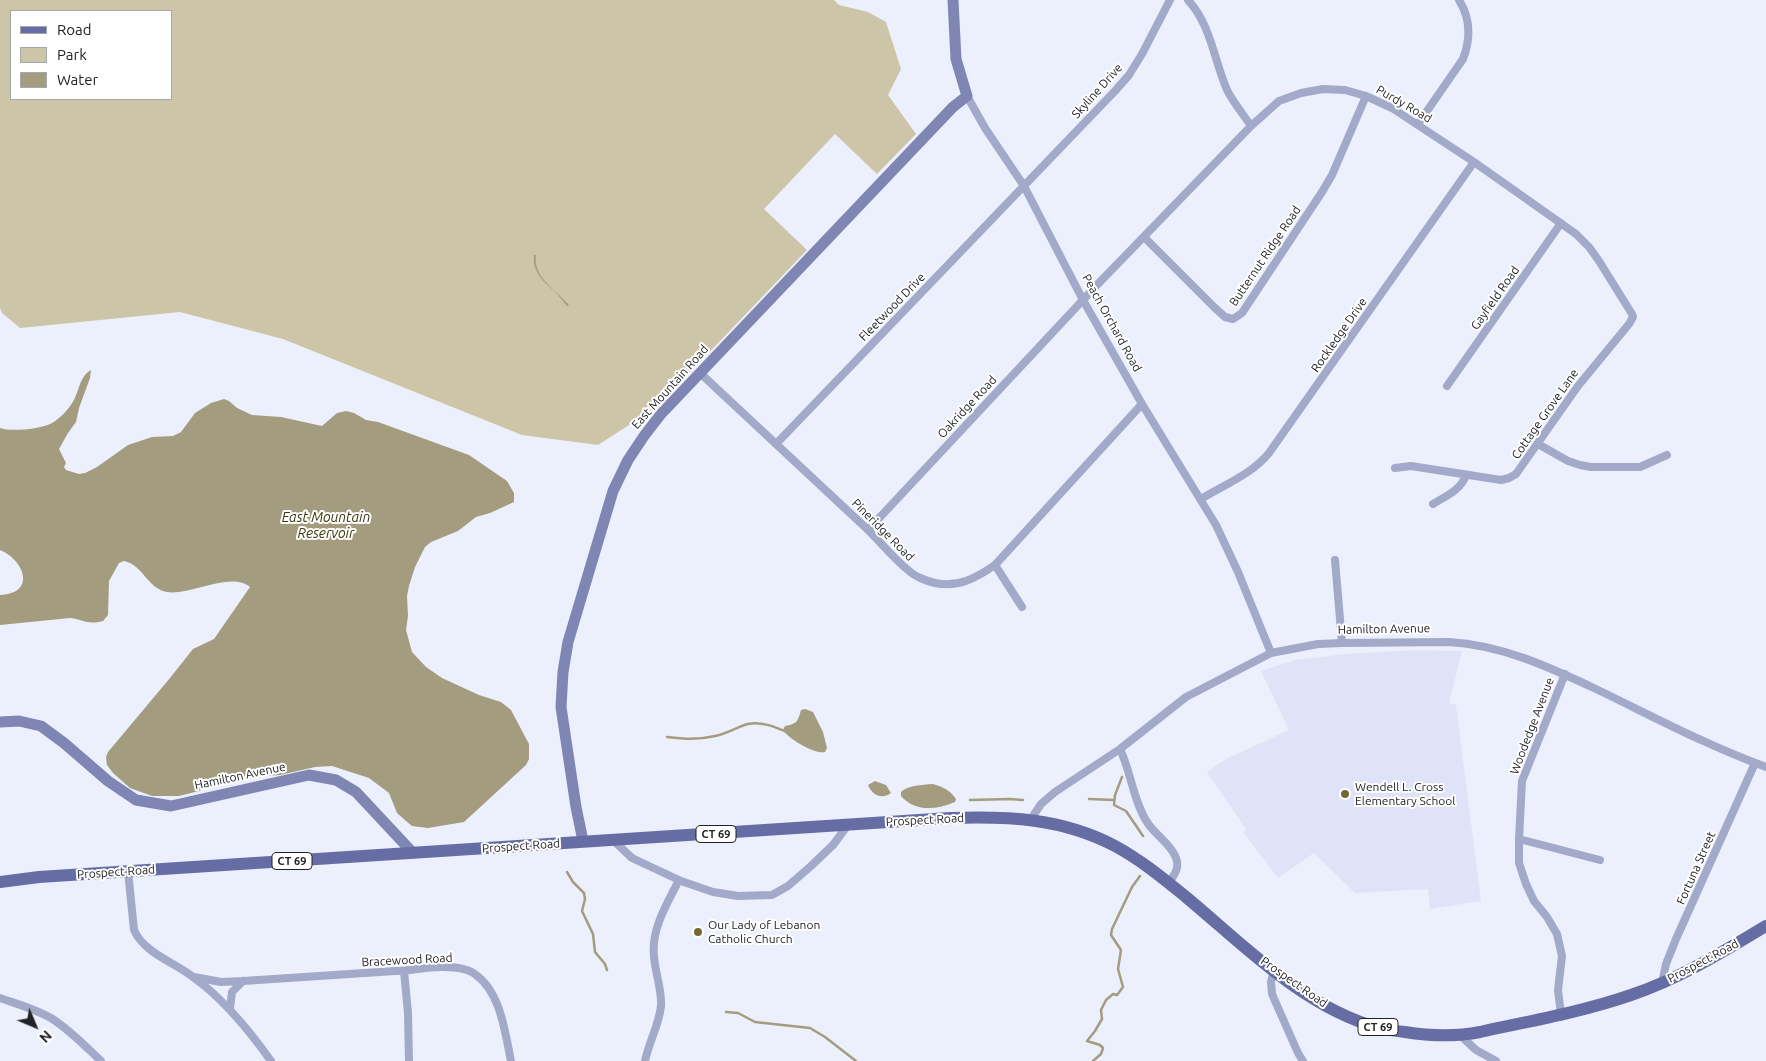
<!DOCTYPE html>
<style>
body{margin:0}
#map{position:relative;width:1766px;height:1061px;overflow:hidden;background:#eceffc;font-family:Ubuntu,sans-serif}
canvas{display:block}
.legend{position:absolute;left:10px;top:10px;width:162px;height:90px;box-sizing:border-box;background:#fff;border:1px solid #a6a7a8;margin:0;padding:6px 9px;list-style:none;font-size:15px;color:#212226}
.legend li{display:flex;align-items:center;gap:10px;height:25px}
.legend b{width:25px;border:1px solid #a6a7a8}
.north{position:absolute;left:10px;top:1001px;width:50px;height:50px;-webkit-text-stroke:4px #fff;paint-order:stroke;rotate:135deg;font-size:14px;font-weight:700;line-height:20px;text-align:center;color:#212226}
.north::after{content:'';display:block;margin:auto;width:18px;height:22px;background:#212226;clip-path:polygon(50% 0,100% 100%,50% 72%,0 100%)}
</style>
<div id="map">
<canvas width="1766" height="1061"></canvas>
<ul class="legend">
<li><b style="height:6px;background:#656da4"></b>Road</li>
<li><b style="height:14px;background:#cdc5a8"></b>Park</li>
<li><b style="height:14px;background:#a49c7f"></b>Water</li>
</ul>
<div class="north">N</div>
</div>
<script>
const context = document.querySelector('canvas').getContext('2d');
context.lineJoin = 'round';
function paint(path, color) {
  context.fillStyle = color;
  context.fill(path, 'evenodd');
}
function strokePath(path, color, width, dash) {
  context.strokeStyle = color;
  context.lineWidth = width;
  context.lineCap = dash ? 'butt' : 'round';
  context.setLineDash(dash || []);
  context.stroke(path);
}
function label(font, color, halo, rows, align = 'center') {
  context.font = font + ' Ubuntu,sans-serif';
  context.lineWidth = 4;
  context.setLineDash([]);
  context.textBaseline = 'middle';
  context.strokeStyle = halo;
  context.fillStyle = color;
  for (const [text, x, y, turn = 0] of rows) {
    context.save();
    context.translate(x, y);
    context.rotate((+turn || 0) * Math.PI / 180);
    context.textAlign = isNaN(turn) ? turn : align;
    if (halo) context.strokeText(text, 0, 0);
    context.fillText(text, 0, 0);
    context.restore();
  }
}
const built = new Path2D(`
 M1415,650L1462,651L1449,703L1456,705L1481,901L1430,909L1428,889L1355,893L1314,853L1278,878L1243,832L1246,829L1207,772L1226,759L1289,730L1261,671L1295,660L1346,654Z`);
const green = new Path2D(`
 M0,0H834L839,5L868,12L886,22L901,69L888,95L916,134L877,174L835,134L764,209L807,250L657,407L598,445L522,435L283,339L180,312L20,328L2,313L0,308ZM11,11H171V99H11Z`);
const water = new Path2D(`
 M534,255H536C533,276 553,288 566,302L569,305L567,306C563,301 559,296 554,291C543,281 532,271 534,255Z
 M91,370L90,378L79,408L76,422L68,433L59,449L66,463L64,467L66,470L79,474L85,473L97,467L128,445L152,437L173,436L181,432L195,413L211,403L224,399L229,401L237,408L252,415L281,417L322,426L337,413L346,411L354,413L366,420L378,422L469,455L507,481L514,493V502L490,513L476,517L458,531L431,542L425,547L415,567L409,586L407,596L408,616L406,630L412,652L426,667L442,678L479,695L501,702L511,710L529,744V759L526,765L464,822L428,828L412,826L406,821L397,813L389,793L369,778L332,766L315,767L280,775L225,778L199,791L179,796H152L130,788L113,773L107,765L106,757L108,752L170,678L193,649L214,639L250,587C231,571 189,596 167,592C148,589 143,565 124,561L119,563L109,581L108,615L103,621C87,625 85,620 70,618L0,625V595C38,593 23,559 0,550V428C10,432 40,429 50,424C59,420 69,409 74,400C79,390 80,376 91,370Z
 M805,709L813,712L823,732L827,748L825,752C816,755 787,738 783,730L785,726C797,724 798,721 801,710Z
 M875,781L886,785L891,793C882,800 872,795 868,785Z
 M933,784C943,787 950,790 956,799L955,802C936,810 915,812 901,796V792C908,785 922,785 933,784Z`);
const stream = new Path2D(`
 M667,737C684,739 698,740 715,736C726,734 737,727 748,724C761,721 775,727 787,732
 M1122,777L1115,795L1114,805L1126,811L1143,836
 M1089,799L1114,800
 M970,800L1010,799L1023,800
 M567,872L573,882L584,893L585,899L582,911L593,934L595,952L605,964L607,970
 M726,1012L738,1013L755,1022L810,1028L825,1037L856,1061
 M1093,1061L1101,1054L1103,1048L1100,1045L1087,1041L1095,1031L1102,1019L1101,1010L1106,1000L1113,994L1117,995L1123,987L1118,969L1121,950L1111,935L1112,929L1132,887L1140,876`);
const street = new Path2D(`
 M1188,0C1211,25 1214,60 1227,90C1233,102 1243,114 1251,126
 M967,96L985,128L1024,186L1083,300L1142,404L1216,525L1238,572L1271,653
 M1418,124L1463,59C1471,38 1471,19 1459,0
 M1144,237L1214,307L1225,317L1233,319L1242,313L1322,192L1332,175L1366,96
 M700,373C755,424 810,475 865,527C880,541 892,557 908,570C914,576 926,581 935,583C958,588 976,578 995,565L1142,404
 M1447,386L1561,223
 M776,444L1115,91L1129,75L1142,54L1170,0
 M1538,444L1568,461L1580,465L1591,467H1640L1667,455
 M1201,499C1224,485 1252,474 1269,453L1474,162
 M1433,504C1446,496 1461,490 1466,475
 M868,530L1096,286L1251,126L1279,101L1301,93L1323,89L1345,90L1366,96L1392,108L1474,162L1576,234L1589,247L1599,261L1632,314L1633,317L1629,324L1578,386L1516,474L1509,478L1501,480L1411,466L1395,468
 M1335,560L1342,643
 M995,565L1022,607
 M1120,749C1131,772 1133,800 1147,822C1155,835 1171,844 1176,858C1180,868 1174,875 1169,883
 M1031,819L1041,804L1055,792L1120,749L1186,697L1271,653L1318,644L1342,643L1449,642C1502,645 1549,667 1596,689C1652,716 1708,746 1766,767
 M1519,839L1600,860
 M613,840L632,858L681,881L713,892L738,896L772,895L788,886L811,866L833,845L848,825
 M128,871L134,930C144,953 174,962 193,977C224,999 249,1030 271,1061
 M1274,970L1271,982L1272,994L1298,1053L1303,1061
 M404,971L408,1013L409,1061
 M194,977L221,982L243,981C294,978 344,974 395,971C411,971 428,966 444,967C454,967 468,968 476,975C501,993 505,1033 511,1061
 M1662,983L1666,964L1676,939L1755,763
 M0,998C17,1004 35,1009 51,1018C70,1030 85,1046 101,1061
 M230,1009L232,992L243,981
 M1561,1014L1558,990L1562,956L1557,934L1547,917L1534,901L1526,884L1519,863V839L1522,781L1565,674
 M1461,1036L1476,1050L1496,1061
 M645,1061C649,1042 659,1025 661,1006C662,989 655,973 654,956C651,929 667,904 679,880`);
const secondary = new Path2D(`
 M0,722L19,721L41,726L64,743L108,781L136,800L171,806L309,775L336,780L356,792L413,853
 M583,841L576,807L561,707L563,672L568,642L613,491L628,460L644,436L661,414L953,107L967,96L956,59L953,0`);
const primary = new Path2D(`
 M0,882L39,877L950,818C1008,816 1062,818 1115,846C1141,860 1164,879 1186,897C1245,946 1303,1007 1379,1028C1387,1030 1396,1031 1405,1032C1430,1036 1454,1037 1480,1032C1530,1021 1582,1012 1631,995C1679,979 1723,952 1766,926`);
const markers = [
 [1345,794,5,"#756835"],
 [698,932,5,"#756835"]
];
const shields = [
 [716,834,40],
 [292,861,40],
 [1378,1027,40]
];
const shieldNames = [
 ["CT 69",716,834],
 ["CT 69",292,861],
 ["CT 69",1378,1027]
];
const streetNames = [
 ["Skyline Drive",1097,91,-48],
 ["Purdy Road",1404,104,30],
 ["Butternut Ridge Road",1265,256,-56],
 ["Gayfield Road",1495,298,-55],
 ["Fleetwood Drive",892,307,-46],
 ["Peach Orchard Road",1112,323,61],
 ["Rockledge Drive",1339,335,-55],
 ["East Mountain Road",670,387,-48],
 ["Oakridge Road",967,407,-47],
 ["Cottage Grove Lane",1545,414,-55],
 ["Pineridge Road",883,530,45],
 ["Hamilton Avenue",1384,629,-1],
 ["Woodedge Avenue",1532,726,-69],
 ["Hamilton Avenue",240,776,-12],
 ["Prospect Road",925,820,-3],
 ["Prospect Road",521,846,-4],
 ["Fortuna Street",1696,868,-66],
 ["Prospect Road",116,872,-4],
 ["Bracewood Road",407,960,-3],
 ["Prospect Road",1703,961,-28],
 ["Prospect Road",1294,982,35]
];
const poiNames = [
 ["Wendell L. Cross",1355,787],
 ["Elementary School",1355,801],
 ["Our Lady of Lebanon",708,925],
 ["Catholic Church",708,939]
];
const waterNames = [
 ["East Mountain",326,517],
 ["Reservoir",326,533]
];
paint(built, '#dfe3f7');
paint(green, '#cdc5a8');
paint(water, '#a49c7f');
strokePath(stream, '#a49c7f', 2.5);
strokePath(street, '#a3a9c8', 8);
strokePath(secondary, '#7f86b4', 11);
strokePath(primary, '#656da4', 12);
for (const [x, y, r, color] of markers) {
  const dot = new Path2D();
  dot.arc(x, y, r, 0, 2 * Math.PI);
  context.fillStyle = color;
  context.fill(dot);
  strokePath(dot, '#fff', 2);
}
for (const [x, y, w] of shields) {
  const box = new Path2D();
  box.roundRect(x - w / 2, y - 8.5, w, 17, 4);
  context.fillStyle = '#fff';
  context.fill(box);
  strokePath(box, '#212226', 1);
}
label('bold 11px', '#212226', null, shieldNames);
label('12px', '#212226', '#fff', streetNames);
label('12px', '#212226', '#fff', poiNames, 'left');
label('italic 14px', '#3e340d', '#fff', waterNames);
</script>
